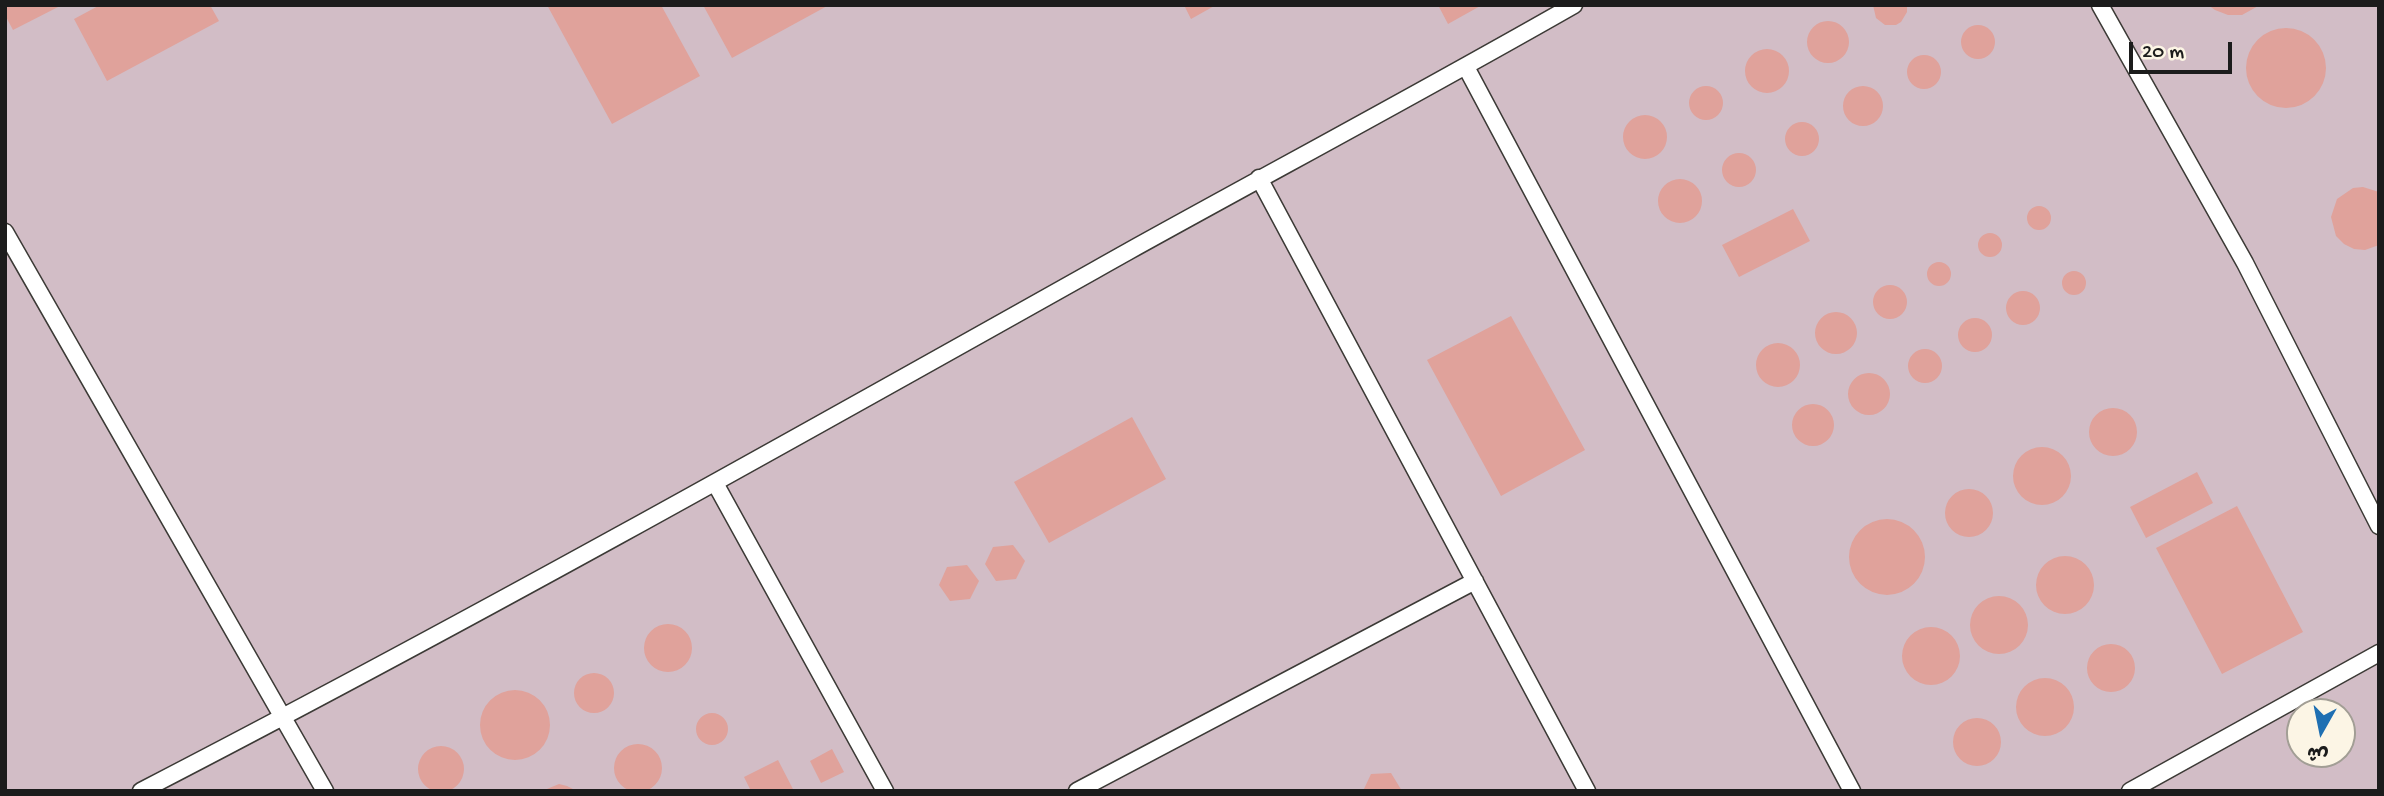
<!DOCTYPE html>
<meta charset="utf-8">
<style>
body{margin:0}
#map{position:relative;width:2384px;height:796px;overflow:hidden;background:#f4e2c7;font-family:"Gochi Hand","Playpen Sans Arabic",sans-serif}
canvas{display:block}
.frame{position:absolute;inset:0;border:7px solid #1c1c1c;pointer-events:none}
.north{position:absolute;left:2286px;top:698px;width:70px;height:70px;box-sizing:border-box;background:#fcf5e5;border:2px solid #a29e95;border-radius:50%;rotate:189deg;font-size:19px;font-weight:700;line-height:28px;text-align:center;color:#1c1c1c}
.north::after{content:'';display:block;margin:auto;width:24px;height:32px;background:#1f6fb2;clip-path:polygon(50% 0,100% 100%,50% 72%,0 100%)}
.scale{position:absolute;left:2129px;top:42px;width:103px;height:32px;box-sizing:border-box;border:4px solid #1c1c1c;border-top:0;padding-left:9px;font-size:21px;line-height:24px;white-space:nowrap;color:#1c1c1c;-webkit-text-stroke:5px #fcf5e5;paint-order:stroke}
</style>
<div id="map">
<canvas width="2384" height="796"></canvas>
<div class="frame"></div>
<div class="north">ش</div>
<div class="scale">20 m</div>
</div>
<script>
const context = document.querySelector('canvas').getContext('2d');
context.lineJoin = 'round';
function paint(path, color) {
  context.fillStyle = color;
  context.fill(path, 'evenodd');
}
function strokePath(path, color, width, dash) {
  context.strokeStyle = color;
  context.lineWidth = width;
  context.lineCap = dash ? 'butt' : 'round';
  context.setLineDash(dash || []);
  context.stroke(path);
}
const industrial = new Path2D(`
 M5,5H2379V791H5ZM2300,712H2342V754H2300Z`);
const building = new Path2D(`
 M5,5H62L13,30L5,15Z
 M100,5H210L219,21L107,81L74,19Z
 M547,5H661L700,76L612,124Z
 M703,5H829L732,58Z
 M1184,5H1216L1191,19Z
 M1438,5H1482L1448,24Z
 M1873,5H1907V12L1901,22L1896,25H1885L1876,18Z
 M2208,5H2260L2242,15H2228L2215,10Z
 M1807 42a21 21 0 1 1 42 0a21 21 0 1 1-42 0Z
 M1961 42a17 17 0 1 1 34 0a17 17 0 1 1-34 0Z
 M2246 68a40 40 0 1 1 80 0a40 40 0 1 1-80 0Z
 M1745 71a22 22 0 1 1 44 0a22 22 0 1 1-44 0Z
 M1907 72a17 17 0 1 1 34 0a17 17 0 1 1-34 0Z
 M1689 103a17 17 0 1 1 34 0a17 17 0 1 1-34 0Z
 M1843 106a20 20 0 1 1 40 0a20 20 0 1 1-40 0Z
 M1623 137a22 22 0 1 1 44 0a22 22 0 1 1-44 0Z
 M1785 139a17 17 0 1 1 34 0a17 17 0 1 1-34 0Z
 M1722 170a17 17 0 1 1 34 0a17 17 0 1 1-34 0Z
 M1658 201a22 22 0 1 1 44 0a22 22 0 1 1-44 0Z
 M2363,187L2379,192V245L2365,250L2354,249L2344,244L2336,236L2331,217L2337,199L2353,188Z
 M2027 218a12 12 0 1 1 24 0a12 12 0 1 1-24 0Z
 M1793,209L1810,241L1739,277L1722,245Z
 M1978 245a12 12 0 1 1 24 0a12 12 0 1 1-24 0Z
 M1927 274a12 12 0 1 1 24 0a12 12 0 1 1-24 0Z
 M2062 283a12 12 0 1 1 24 0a12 12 0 1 1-24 0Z
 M1873 302a17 17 0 1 1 34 0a17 17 0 1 1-34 0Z
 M2006 308a17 17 0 1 1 34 0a17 17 0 1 1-34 0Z
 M1815 333a21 21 0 1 1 42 0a21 21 0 1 1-42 0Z
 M1511,316L1585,450L1501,496L1427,360Z
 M1958 335a17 17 0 1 1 34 0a17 17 0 1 1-34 0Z
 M1756 365a22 22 0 1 1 44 0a22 22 0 1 1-44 0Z
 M1908 366a17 17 0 1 1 34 0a17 17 0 1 1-34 0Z
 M1848 394a21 21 0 1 1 42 0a21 21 0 1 1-42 0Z
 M1792 425a21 21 0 1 1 42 0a21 21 0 1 1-42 0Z
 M2089 432a24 24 0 1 1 48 0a24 24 0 1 1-48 0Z
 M1132,417L1166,479L1049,543L1014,482Z
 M2013 476a29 29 0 1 1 58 0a29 29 0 1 1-58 0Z
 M2197,472L2213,503L2146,538L2130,507Z
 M1945 513a24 24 0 1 1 48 0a24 24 0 1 1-48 0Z
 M2237,506L2303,632L2222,674L2156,548Z
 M1849 557a38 38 0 1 1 76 0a38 38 0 1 1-76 0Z
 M1013,545L1025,561L1016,579L996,581L985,564L993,547Z
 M2036 585a29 29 0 1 1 58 0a29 29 0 1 1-58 0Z
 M967,565L979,581L970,599L950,601L939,585L947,567Z
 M1970 625a29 29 0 1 1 58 0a29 29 0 1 1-58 0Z
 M644 648a24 24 0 1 1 48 0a24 24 0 1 1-48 0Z
 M1902 656a29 29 0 1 1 58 0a29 29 0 1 1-58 0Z
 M2087 668a24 24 0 1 1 48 0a24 24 0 1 1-48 0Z
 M574 693a20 20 0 1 1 40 0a20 20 0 1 1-40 0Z
 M2016 707a29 29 0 1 1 58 0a29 29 0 1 1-58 0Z
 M480 725a35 35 0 1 1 70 0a35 35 0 1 1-70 0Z
 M696 729a16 16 0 1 1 32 0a16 16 0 1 1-32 0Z
 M1953 742a24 24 0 1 1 48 0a24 24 0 1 1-48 0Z
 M614 768a24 24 0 1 1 48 0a24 24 0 1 1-48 0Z
 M418 769a23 23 0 1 1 46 0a23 23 0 1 1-46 0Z
 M832,749L844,772L821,783L810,761Z
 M778,760L794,791H751L744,777Z
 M1391,773L1402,791H1363L1371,774Z
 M559,784L567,786L577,791H542Z`);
const service = new Path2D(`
 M2100,5L2245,263L2379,526
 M1466,67L1852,791
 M1259,178L1587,791
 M5,232L325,791
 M715,483L885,791
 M141,791C474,619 801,435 1129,251C1277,169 1427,89 1574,5
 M1077,791L1475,581
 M2130,791L2379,653`);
paint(industrial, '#d2bdc6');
paint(building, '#e0a29b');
strokePath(service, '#3c3a36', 19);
strokePath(service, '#fff', 16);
</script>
